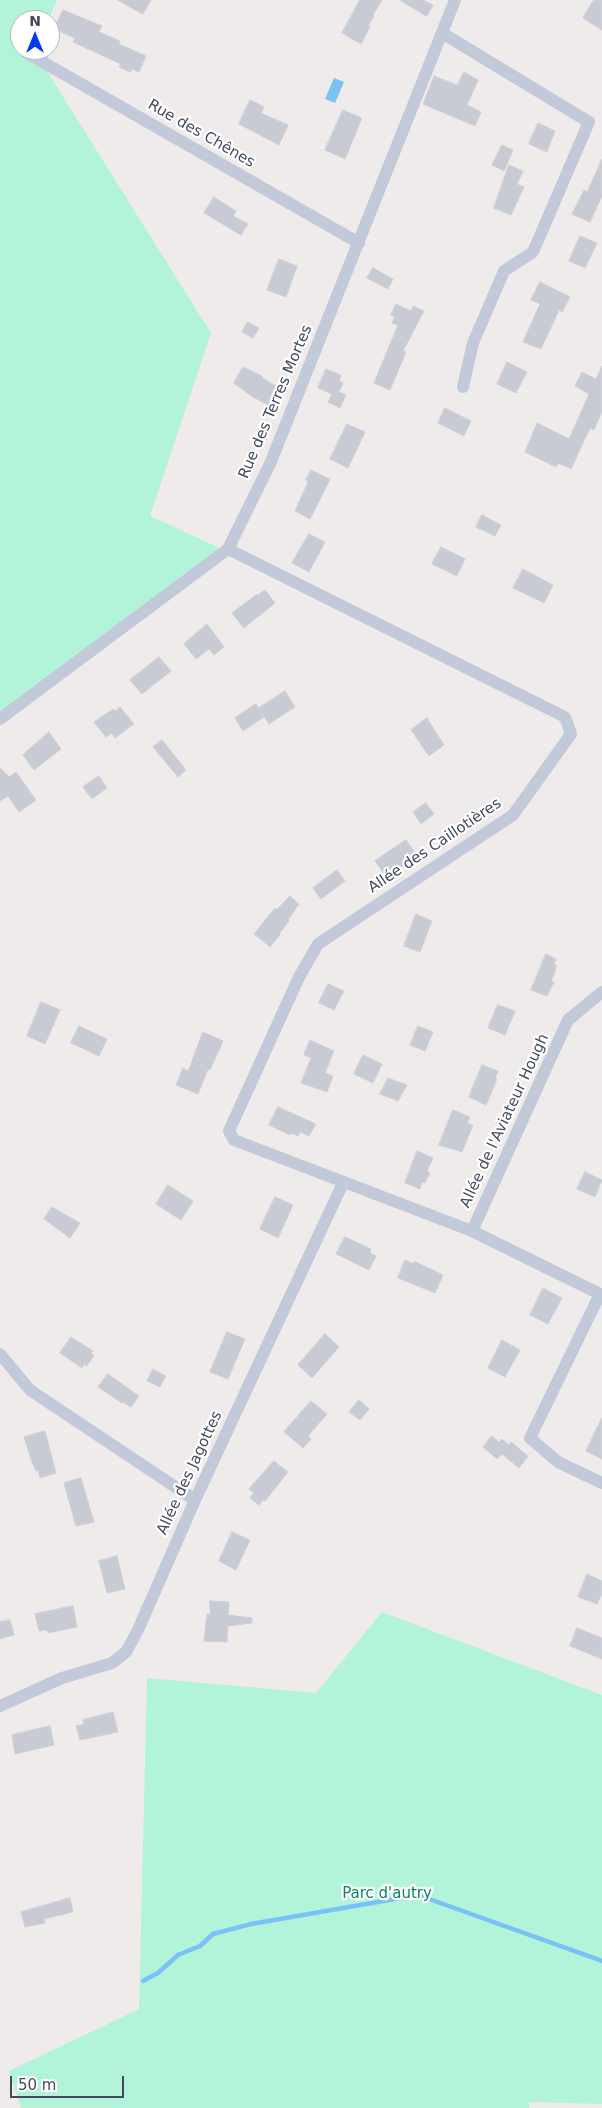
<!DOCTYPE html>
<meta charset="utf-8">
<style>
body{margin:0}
#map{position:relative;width:602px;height:2108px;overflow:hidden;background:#efebeb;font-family:"DejaVu Sans",sans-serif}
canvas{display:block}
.north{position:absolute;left:10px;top:10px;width:50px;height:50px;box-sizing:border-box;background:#fff;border:1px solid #b3b7bd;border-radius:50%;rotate:0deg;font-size:14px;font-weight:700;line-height:20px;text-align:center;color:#424a5b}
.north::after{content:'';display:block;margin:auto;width:18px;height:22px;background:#0339f0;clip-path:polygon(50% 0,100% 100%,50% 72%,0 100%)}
.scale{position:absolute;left:10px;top:2076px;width:114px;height:22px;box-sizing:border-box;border:2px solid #424a5b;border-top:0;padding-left:6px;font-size:15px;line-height:18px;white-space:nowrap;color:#424a5b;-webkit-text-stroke:4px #fff;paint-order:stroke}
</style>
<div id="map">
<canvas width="602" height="2108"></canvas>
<div class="north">N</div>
<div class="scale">50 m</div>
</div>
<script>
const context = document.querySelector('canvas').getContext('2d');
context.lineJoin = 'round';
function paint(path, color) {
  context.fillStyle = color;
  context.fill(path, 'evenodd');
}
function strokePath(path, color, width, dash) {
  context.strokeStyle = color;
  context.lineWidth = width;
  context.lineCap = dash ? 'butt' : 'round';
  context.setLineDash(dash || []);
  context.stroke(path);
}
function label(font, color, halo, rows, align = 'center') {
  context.font = font + ' "DejaVu Sans",sans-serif';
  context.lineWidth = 4.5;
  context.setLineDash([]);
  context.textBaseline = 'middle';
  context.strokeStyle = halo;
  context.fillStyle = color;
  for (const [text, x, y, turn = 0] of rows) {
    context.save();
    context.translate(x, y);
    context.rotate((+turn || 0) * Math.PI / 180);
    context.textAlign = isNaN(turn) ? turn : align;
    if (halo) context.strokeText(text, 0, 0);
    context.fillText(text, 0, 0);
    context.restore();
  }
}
const green = new Path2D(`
 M0,0H57L48,20H20V50H35V52L211,333L150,516L226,551L0,716Z
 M382,1612L602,1695V2104L529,2102V2108H21L9,2071L139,2009L147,1678L316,1693Z`);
const water = new Path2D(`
 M334,78L344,82L335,103L325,99Z`);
const stream = new Path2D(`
 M143,1981L158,1973L178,1955L200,1946L213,1934L251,1924L418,1895L602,1961`);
const building = new Path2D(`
 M118,0H151L143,14Z
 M360,0H382L373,15L374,16L368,26L370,27L361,44L342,33Z
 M400,0H423L433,5L427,16Z
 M594,0H602V30L583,18Z
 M63,10L102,26L99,32L120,41L119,44L146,56L139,72L132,69L130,72L119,67L121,64L73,42L75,38L54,29Z
 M464,72L478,80L467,105L481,112L475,126L423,104L434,76L457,85Z
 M250,100L264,107L261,113L288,125L279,145L239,124Z
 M343,110L362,118L345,159L325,150Z
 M538,123L555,131L547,152L529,144Z
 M502,145L513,150L504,171L492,165Z
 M602,159V196L590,222L572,214L584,190L587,192Z
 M509,165L523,171L517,184L524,187L511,215L494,208Z
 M214,197L236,211L233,216L248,224L241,235L204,213Z
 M580,236L597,243L585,268L569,261Z
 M279,259L297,266L286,297L267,290Z
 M373,268L393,279L388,289L367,278Z
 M540,282L570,297L562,312L559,310L541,349L523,342L540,304L531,300Z
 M396,304L411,311L413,306L424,311L403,351L406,352L390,390L374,383L398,325L392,323L395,317L391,315Z
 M248,322L259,328L253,338L242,332Z
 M507,362L527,372L516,393L497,384Z
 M602,366V411L594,430L590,428L571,469L558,463L556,467L525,452L537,423L569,439L589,394L575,386L582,372L596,379Z
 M243,367L262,376V378L285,391L279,402L276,400L272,407L251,396L234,383Z
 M326,369L341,375L339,381L343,383L339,392L346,395L340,408L328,402L332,394L318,388Z
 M445,408L471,421L464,436L438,423Z
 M347,424L365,432L348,468L330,459Z
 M311,470L330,479L310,519L295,511L308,482L306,480Z
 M482,515L501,525L495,536L476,527Z
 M309,534L325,542L309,572L292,563Z
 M441,547L465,559L457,576L432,564Z
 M523,569L553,585L544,603L513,588Z
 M265,590L275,603L244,628L232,613L257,594L258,595Z
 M207,624L224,647L214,655L209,649L196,659L184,644Z
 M159,657L171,671L142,694L130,680Z
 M285,691L295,707L269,724L259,708Z
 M256,704L264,717L243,731L235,718Z
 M120,707L134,724L115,738L112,733L106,737L94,722L113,709L115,711Z
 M427,718L444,745L429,756L411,730Z
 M49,732L61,749L34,770L23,755Z
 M162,740L186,770L178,777L153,747Z
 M0,768L9,777L16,772L36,800L19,812L8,796L0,801Z
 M99,776L107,788L92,799L83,787Z
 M426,803L434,814L421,824L413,812Z
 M406,840L417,856L386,877L375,861Z
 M337,870L345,881L321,899L313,888Z
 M290,896L299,904L288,920L289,921L279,934L280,935L270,947L254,934L275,908L276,910Z
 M416,914L432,921L420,952L404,946Z
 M546,954L556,959L554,964L556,965L555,972L551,981L554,982L547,996L531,990Z
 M328,984L344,991L334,1010L319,1003Z
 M41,1002L60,1010L45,1044L27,1036Z
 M498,1005L515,1011L505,1035L488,1028Z
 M79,1026L107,1039L99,1056L71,1043Z
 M418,1026L433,1032L425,1051L410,1045Z
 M203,1032L223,1041L210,1070L208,1069L198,1094L176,1085L183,1068L188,1071Z
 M310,1040L334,1051L325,1073L333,1076L327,1092L301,1083L311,1058L304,1055Z
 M363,1055L382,1064L373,1083L354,1074Z
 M482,1065L498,1071L495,1078L497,1079L486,1105L469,1097Z
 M388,1078L407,1085L398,1101L380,1094Z
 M278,1107L316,1124L309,1136L300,1132L298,1136L291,1133L290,1135L269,1125Z
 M453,1110L470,1117L467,1123L473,1125L462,1152L439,1145Z
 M417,1151L433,1158L427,1171L430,1173L425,1183L422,1182L420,1189L405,1183Z
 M585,1172L602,1180L595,1197L577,1189Z
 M168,1185L193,1201L181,1220L156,1204Z
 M275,1197L293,1205L278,1238L260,1229Z
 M52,1207L80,1223L70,1238L44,1219Z
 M345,1237L371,1249L370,1253L376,1256L369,1270L336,1254Z
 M405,1260L414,1264V1261L443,1275L435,1293L398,1278Z
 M543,1288L562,1298L548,1324L530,1315Z
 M227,1332L245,1339L228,1379L210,1372Z
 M325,1334L339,1347L312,1378L298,1365Z
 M71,1337L93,1351L91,1353L94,1355L87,1366L84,1364L82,1368L60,1353Z
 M502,1340L520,1350L505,1377L488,1368Z
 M153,1369L166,1376L160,1387L147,1381Z
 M108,1374L139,1396L131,1407L123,1402L122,1403L98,1387Z
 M359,1400L369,1409L360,1420L349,1412Z
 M311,1401L327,1414L308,1436L311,1439L303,1448L284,1432Z
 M602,1418V1459L586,1451Z
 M45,1431L56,1473L40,1478L38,1470L36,1471L32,1462L24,1437Z
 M492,1436L499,1442L502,1439L509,1445L511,1442L528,1456L519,1468L502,1454L497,1459L483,1447Z
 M274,1461L288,1472L265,1501L263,1500L259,1505L250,1498L254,1493L249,1489Z
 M81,1478L94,1522L76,1526L64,1483Z
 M232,1532L250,1540L236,1570L219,1561Z
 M117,1556L125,1589L107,1593L99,1561Z
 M587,1574L602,1581V1593L597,1604L578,1597Z
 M210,1601L229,1602L228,1615L252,1618V1623L228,1626L227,1642L204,1641L207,1614H210Z
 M73,1606L77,1627L48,1633L47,1630L39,1631L35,1614Z
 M10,1620L14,1635L0,1639V1622Z
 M577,1628L602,1638V1659L570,1646Z
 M113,1712L118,1732L80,1740L76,1726L84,1724L83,1720Z
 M50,1726L54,1745L15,1754L12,1735Z
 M70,1898L73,1912L44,1919L45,1923L25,1927L21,1912Z`);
const street = new Path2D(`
 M442,33L589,122L533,252L504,271L473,343L463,387
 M27,53L359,243
 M228,549L565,717L571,734L513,815L318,944L299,977L229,1131L234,1140L472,1231L568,1020L602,992
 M0,719L228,549L270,464L455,0
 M472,1231L600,1294L530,1438L558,1462L602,1483
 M0,1354L30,1390L195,1500
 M0,1706L62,1678L112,1663L126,1652L138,1630L195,1500L343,1183`);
const streetNames = [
 ["Rue des Chênes",201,134,30],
 ["Rue des Terres Mortes",276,402,-67],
 ["Allée des Caillotières",435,846,-34],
 ["Allée de l'Aviateur Hough",505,1121,-65],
 ["Allée des Jagottes",190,1473,-65]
];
const parkNames = [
 ["Parc d'autry",387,1894]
];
paint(green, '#b2f4d9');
paint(water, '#79c2f6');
strokePath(stream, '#79c2f6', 4.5);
paint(building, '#c9cbd4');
strokePath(building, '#cecfd8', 1);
strokePath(street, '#c2c9d8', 12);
label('15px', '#424a5b', '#fff', streetNames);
label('15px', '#0b8360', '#fff', parkNames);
</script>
